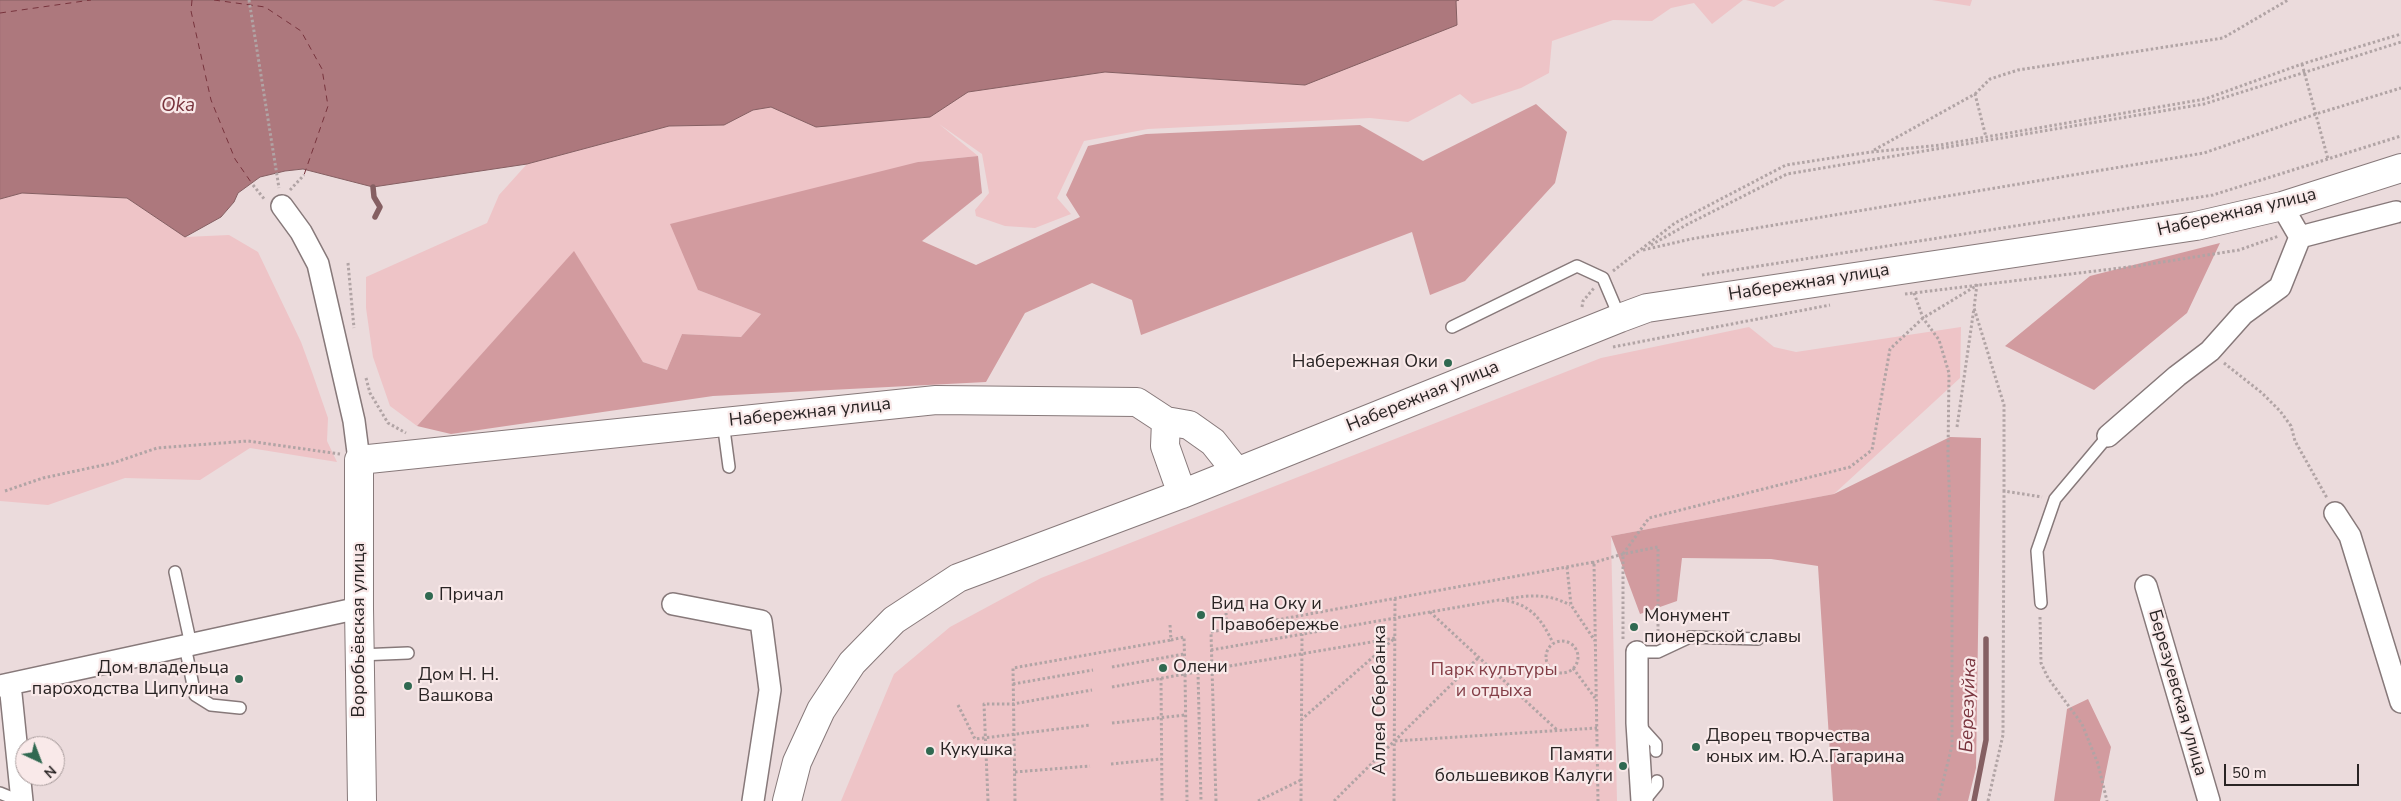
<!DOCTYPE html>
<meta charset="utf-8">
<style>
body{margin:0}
#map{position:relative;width:2401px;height:801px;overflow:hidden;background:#ebdbdc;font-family:"Nunito Sans",sans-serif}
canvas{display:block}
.north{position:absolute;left:15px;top:736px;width:50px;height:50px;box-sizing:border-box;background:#f9e9e9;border:1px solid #a69a9a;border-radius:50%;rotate:137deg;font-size:14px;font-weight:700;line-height:20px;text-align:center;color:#292424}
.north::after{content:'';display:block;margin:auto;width:18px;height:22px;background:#306951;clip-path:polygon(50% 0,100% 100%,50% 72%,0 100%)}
.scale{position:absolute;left:2224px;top:764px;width:135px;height:22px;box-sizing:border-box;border:2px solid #292424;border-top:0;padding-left:6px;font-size:15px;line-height:18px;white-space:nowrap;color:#292424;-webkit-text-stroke:4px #f9e9e9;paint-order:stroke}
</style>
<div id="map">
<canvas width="2401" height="801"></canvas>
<div class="north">N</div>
<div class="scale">50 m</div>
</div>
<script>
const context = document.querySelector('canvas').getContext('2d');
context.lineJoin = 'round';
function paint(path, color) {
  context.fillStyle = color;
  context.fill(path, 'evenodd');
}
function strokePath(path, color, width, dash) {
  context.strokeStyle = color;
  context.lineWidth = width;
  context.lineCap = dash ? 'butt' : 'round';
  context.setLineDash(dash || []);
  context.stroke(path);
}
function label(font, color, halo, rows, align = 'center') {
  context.font = font + ' "Nunito Sans",sans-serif';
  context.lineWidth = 4.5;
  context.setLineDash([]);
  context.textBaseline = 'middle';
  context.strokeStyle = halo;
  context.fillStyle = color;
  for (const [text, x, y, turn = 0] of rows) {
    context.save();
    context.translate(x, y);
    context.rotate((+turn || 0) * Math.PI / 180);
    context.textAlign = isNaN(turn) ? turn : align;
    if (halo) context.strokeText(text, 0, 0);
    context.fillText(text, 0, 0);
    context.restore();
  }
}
const green = new Path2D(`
 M1459,0H1743L1712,24L1694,3L1671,8L1652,21L1613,20L1552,41L1549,73L1521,88L1472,104L1460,94L1408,122L1370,118L1148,129L1084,141L1057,198L1071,214L1035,228L1005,226L976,216L975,210L989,193L982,154L939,124L978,156L918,162L698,290L761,314L741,337L682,334L667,370L643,362L574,252L417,426L390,406L373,357L366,308V277L487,223L499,195L527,164L669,126L724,125L753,110L771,107L816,127L930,117L967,92L1105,72L1305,85Z
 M1746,0H1785L1774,7Z
 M1932,0H1972L1970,6Z
 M22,193L127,198L185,237L229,235L258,252L301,342L312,372L328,418L327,441L337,462L250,448L200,480L125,478L48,505L0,501V199Z
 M1749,327L1774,347L1796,352L1961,327L1960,378L1834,494L1611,536L1617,801H841L894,674L950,627L1041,578L1601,358Z`);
const forest = new Path2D(`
 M1536,104L1567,132L1555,183L1465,281L1430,295L1412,232L1141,335L1132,300L1092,283L1025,313L986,382L713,396L451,434L417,426L574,251L643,362L667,370L682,334L741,337L761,314L698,290L670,224L918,162L978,156L982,193L922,241L976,265L1080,217L1066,195L1088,146L1146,134L1360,125L1423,161Z
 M2220,243L2187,313L2094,390L2005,346L2090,276Z
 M1950,437L1981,438L1976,768L1968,801H1833L1818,566L1771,559L1682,558L1677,601L1640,614L1611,536L1834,494Z
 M2088,699L2111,747L2100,801H2054L2067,709Z`);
const water = new Path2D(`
 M0,0H1459L1456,1L1457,25L1305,85L1105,72L968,92L930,117L816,127L771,107L753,110L724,125L669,126L527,164L373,187L303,169L285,171L260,177L238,193L234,202L221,217L185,237L127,198L22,193L0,199Z`);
const stream = new Path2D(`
 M373,187L374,197L380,207L375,217
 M1974,801L1986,740V639`);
const ferry = new Path2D(`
 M192,0L191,11L211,100L235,159L253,185
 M214,0L265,7L301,31L322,69L328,106L304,175
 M0,13L91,0`);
const path = new Path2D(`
 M249,0L279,188
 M2302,64L2328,159
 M1975,94L1990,79L2018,70L2223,38L2288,0
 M1874,150L1975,94L1986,137
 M253,185L265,200
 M290,190L304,175
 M1651,245L1688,224L1787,174L2204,104L2401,42
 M1643,250L1691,239L2204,153L2316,114L2401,88
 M348,263L354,328
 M1613,271L1675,223L1786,165L1871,152L1940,145L2205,99L2302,64L2401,34
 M1702,275L2213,195L2401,136
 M1977,284L1974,308L2004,405V491
 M1914,293L1923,318L1939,340L1949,373L1948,454L1952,568V746L1938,801
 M1905,294L2137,266L2239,250L2279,236
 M1582,307L1583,301L1594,288
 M1613,347L1830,305
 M2224,363L2262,393L2280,411L2291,426L2295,441L2327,498
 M366,378L370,393L388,423L406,433
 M1957,427L1974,308
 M5,491L43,478L113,463L157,448L248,441L340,454
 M1592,563L1623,554L1658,547V636
 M1567,567L1571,605L1595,641
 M1506,599C1531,595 1547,593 1570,605
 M1430,612L1557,730
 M2040,617L2041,663L2048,678L2082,724L2098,764L2107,801
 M1170,625L1171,640L1184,637L1185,674L1212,669L1211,632L1227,629L1226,613
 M1227,629L1594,562L1598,801
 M1623,639V554L1649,518L1850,467L1872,450L1890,349L1923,318L1976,286
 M1546 657a16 16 0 1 1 32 0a16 16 0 1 1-32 0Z
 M1211,650L1499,600C1529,602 1541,618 1553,643
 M1112,667L1184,654
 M1573,668L1595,698
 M1198,672L1201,801
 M1161,678L1162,801
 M1013,684L1093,670
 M1112,687L1185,674L1187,801
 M958,705L975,739L1091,725
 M1112,723L1185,715
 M1395,741L1597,728
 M1111,764L1162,759
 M1015,772L1090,766
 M988,801L984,704H1013L1092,690
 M1015,801L1013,668L1171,640
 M1216,801L1212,669L1395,638L1302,719
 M1258,801L1301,780
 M1301,801L1302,634
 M1334,801L1479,657
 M1394,801L1395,599
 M1988,801L2003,735L2004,491L2042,497`);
const lane = new Path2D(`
 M1452,327L1577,266L1603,278L1620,318
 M723,422L729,467
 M175,572L191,645
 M2041,603L2037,551L2055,499L2108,436
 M185,646L195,695L211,705L240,708
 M1637,652H1658L1690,637L1758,639
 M359,655L408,653
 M1638,724L1656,744V751
 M0,793L20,801
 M1644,801L1657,785V781`);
const street = new Path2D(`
 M282,206L301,232L318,264L354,421L359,460
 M2282,206L2300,237
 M2108,436L2177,376L2210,351L2243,314L2280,287L2300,237L2396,212
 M2335,513L2350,536L2401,702
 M2146,586L2209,801
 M673,604L761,621L770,690L753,801
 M1637,652V723L1642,801
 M10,684L22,801
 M0,686L359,608`);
const secondary = new Path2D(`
 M1166,421L1165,446L1182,494
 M362,801L359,608V460L936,400L1137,402L1166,421L1189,425L1213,442L1237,472
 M787,801L797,762L821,710L852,663L894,620L958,578L1182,494L1620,318L1647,308L2196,226L2282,206L2401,168`);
const markers = [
 [1448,363,5,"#306951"],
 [429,596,5,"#306951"],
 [1201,615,5,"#306951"],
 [1634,627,5,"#306951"],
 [1163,668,5,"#306951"],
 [239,679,5,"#306951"],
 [408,686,5,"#306951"],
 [1696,747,5,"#306951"],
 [930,751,5,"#306951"],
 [1623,766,5,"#306951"]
];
const streetNames = [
 ["Набережная улица",2237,213,-13],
 ["Набережная улица",1809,283,-9],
 ["Набережная улица",1423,397,-22],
 ["Набережная улица",810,413,-6],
 ["Воробьёвская улица",360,630,-90],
 ["Березуевская улица",2177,693,74],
 ["Аллея Сбербанка",1381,700,-90]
];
const poiNames = [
 ["Набережная Оки",1438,363,"right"],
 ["Причал",439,596],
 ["Вид на Оку и",1211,605],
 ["Правобережье",1211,626],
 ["Монумент",1644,617],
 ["пионерской славы",1644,638],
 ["Олени",1173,668],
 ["Дом владельца",229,669,"right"],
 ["пароходства Ципулина",229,690,"right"],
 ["Дом Н. Н.",418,676],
 ["Вашкова",418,697],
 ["Дворец творчества",1706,737],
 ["юных им. Ю.А.Гагарина",1706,758],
 ["Кукушка",940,751],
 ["Памяти",1613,756,"right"],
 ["большевиков Калуги",1613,777,"right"]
];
const parkNames = [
 ["Парк культуры",1494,671],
 ["и отдыха",1494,692]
];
const waterNames = [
 ["Oka",178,106],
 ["Березуйка",1969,705,-88]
];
paint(green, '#eec4c7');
paint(forest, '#d29b9f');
paint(water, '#ad787d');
strokePath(water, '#855f62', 1);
strokePath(stream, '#855f62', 5.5);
strokePath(ferry, '#78343d', 1, [6, 5]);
strokePath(lane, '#87797a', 14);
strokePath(street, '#87797a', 24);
strokePath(secondary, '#87797a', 30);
strokePath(path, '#b1a4a5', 3, [2.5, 2.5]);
strokePath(lane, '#fff', 11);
strokePath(street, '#fff', 21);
strokePath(secondary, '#fff', 28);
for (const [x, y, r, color] of markers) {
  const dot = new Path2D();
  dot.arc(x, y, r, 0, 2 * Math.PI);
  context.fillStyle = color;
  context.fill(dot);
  strokePath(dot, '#f9e9e9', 2);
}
label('18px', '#292424', '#f9e9e9', streetNames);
label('18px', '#292424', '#f9e9e9', poiNames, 'left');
label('18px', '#843e47', '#f9e9e9', parkNames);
label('italic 19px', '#78343d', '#f9e9e9', waterNames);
</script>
